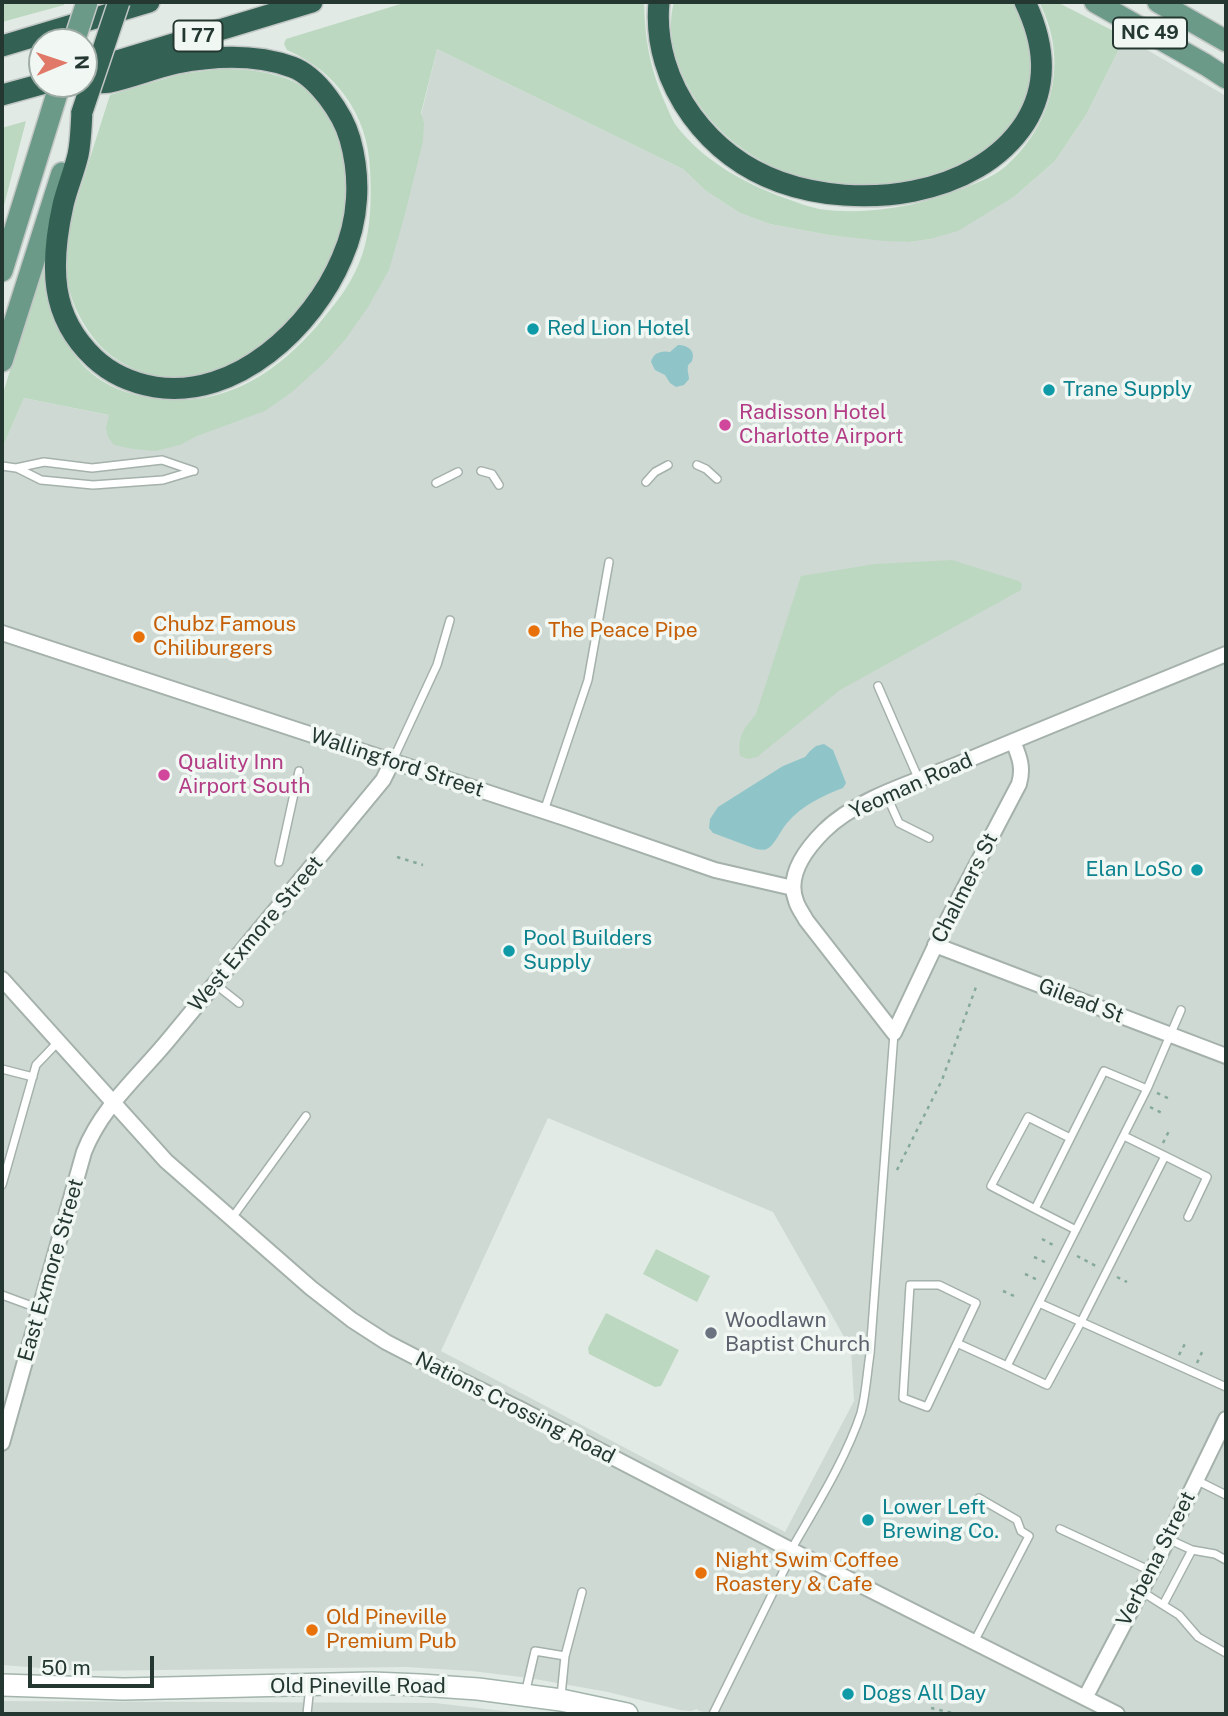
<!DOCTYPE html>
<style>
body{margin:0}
#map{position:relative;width:1228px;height:1716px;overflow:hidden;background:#e1eae5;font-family:"Public Sans",sans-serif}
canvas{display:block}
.frame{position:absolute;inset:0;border:4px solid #243831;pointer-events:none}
.north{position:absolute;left:28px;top:28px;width:70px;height:70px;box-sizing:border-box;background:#f1f7f3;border:2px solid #9faba5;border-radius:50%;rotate:88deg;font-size:19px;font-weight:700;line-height:28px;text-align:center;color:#243831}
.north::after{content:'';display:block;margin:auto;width:24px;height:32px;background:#e17968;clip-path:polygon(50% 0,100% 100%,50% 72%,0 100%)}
.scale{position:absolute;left:28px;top:1656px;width:126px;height:32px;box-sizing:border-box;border:4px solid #243831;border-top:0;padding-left:9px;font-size:21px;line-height:24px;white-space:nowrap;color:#243831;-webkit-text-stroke:5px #f1f7f3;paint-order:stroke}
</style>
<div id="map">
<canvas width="1228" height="1716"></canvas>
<div class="frame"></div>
<div class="north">N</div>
<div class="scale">50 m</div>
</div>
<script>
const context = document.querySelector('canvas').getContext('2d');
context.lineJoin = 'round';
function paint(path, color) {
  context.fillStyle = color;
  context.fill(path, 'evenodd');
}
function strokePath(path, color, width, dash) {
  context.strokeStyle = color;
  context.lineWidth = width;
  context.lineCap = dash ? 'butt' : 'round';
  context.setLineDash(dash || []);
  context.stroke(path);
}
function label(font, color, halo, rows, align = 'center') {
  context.font = font + ' "Public Sans",sans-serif';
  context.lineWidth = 7;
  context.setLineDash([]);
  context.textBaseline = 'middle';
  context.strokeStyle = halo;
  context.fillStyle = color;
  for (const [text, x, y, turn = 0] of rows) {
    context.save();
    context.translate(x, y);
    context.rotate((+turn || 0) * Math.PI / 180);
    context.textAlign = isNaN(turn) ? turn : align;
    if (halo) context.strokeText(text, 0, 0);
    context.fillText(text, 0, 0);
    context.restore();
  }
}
const built = new Path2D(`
 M1125,37L1226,96V1714H714L699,1711L697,1709L691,1711L680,1710L608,1692L529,1678L472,1671L406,1667L80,1671L2,1665V449L24,398L143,422L266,405L395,224L437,49L683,169L706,191L740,213L770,224L829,235L910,242L930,239L1015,196L1055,161L1086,115ZM548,1118L773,1212L851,1349L854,1401L785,1532L441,1351Z
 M2,1701L435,1703L529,1714H2Z`);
const green = new Path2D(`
 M2,2H65L64,5L2,22Z
 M407,2H644C645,41 650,69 666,105C669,111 671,118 675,124C703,162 749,186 793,201C801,204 810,207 819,209C868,216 919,206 964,188C979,182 995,176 1006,166C1054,123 1069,59 1039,2H1057L1125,37L1086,115L1055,161L1015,196L958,231L930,239L910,242L884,241L829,235L770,224L740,213L706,191L683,169L437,49L421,113L424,123L423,141L405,214L389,270L368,307L345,340L324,363L292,392L265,411L197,436L180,445L155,451L133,449L114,445L108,437L106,428L109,415L24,398L2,449V397L41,268L48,269C54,297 57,325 72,350C86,375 113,390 140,396C215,412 270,380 318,325C330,310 343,295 352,278C371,245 372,206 370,169C368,115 336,71 287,50L284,44L286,39Z
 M674,2H1016C1020,11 1026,21 1028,31C1036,69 1029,106 1003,135C999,140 992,144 987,148C934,186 848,196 788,173C746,157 710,128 689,88C675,62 666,32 674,2Z
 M219,69C258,69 305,74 327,111C331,118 334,127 338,135C340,140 343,145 345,150C346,156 346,164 346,171C347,179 348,189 348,197C348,209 341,237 337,249C333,258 326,268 321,277C286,338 208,401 134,369C119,362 107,354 96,341C79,320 68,297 66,269C64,235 76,202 86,171C94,145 102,120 110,95L181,74Z
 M26,121L2,213V128Z
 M952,560L1019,581L1022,584L1021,590L840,690L757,757L748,759L740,756C738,735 743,730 756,714L801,576L875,564Z
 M656,1249L710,1276L697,1302L643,1274Z
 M606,1313L679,1350L661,1386L655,1387L589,1354L588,1348Z`);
const water = new Path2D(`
 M678,345C687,345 696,350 692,361C691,363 688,364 688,366C687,371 689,375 689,379L684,385L676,387L670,383L665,375L655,370L651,362C653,353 661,350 670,352Z
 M824,744L833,750L846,783L843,788C824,795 801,806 787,823C781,830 777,840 771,846C766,851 762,850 756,849L713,833L709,828L710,819L718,807L783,766L805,757L810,751L816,746Z`);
const path = new Path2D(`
 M397,857L423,865
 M1157,1093L1170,1099
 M1150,1107L1162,1113
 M1163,1143L1169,1131
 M897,1170L942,1080L976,987
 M1042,1239L1055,1246
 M1077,1256L1096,1266
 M1034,1257L1047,1263
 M1025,1274L1038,1280
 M1117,1277L1127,1282
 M1003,1291L1014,1296
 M1179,1355L1186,1342
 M1197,1363L1203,1350
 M931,1708L957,1714`);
const lane = new Path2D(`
 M697,465L706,469L717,479
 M2,466L16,468L44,462L92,468L162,460L194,471
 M17,468L41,480L93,485L163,480L193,471
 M481,471L492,474L499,485
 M646,482L655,472L668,465
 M436,483L458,472
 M878,686L919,780
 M392,762L437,665L450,620
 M886,794L899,823L929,838
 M544,811L588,680L609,562
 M279,862L299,771
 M215,984L239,1003
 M2,1069L33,1077
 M1124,1136L1165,1156
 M1070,1138L1028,1117L991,1186L1035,1209L1104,1071L1147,1089
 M2,1185L36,1065L58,1042
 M1035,1209L1076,1230
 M232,1218L306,1116
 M910,1285H939L976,1303L927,1407L903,1398Z
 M2,1295L40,1309
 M1039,1303L1147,1089L1181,1010
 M959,1344L1007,1366L1039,1303L1226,1387
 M1007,1366L1047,1385L1081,1322L1165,1156L1207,1177L1188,1217
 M1196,1480L1226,1495
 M1060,1529L1151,1571
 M791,1550C815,1508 846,1459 861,1413C866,1394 867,1373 870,1354L894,1033
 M1192,1550L1215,1554L1226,1560
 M1141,1591L1163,1605L1192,1550L1168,1539
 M1163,1605L1179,1615L1198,1637L1226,1653
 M974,1642L1029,1536L1021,1531L1017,1520L979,1498
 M565,1656L582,1592
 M525,1694L535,1651L565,1656L561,1696
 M307,1714L310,1686
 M713,1714L793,1552`);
const street = new Path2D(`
 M2,633L568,819L715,870L793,888
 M1013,741C1019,756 1024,767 1019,784L946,923L894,1033L806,920C803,914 798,908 796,901C786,875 806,849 824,831C856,799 914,782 956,765C1046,727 1136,691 1226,654
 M935,945L1226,1056
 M2,979L166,1161L311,1288L352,1320L386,1342L446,1373L518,1408L791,1550L1117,1714
 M2,1443L84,1152C102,1106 140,1075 170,1038C241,952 312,866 383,780L392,762
 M1085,1698L1157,1561L1226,1419`);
const secondary = new Path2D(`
 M2,1685L124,1689L372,1683L420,1685L478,1689L561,1700L627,1714`);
const primary = new Path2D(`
 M1095,2L1206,65L1226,78
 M1158,2L1226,41
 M2,271L60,84
 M2,361L62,173`);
const highway = new Path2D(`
 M659,2C655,43 668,83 692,116C714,146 744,169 780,182C858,210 976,198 1025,123C1050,83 1044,42 1025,2
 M2,46L149,2
 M84,71L312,2
 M2,95L42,84
 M82,112C81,126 81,141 78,155C74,172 67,188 63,205C57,232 53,262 57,289C61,316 75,340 94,358C111,374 132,383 155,387C236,400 313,327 342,258C359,220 361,178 350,139C343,114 317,76 292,67C256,54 213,56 177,63C154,68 133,77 110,82C102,83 93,83 84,83`);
const primaryBridge = new Path2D(`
 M74,42L87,2`);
const highwayBridge = new Path2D(`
 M82,112L119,2`);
const markers = [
 [533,329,7,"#0f9aa8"],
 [1049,390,7,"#0f9aa8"],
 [725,425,7,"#d1479c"],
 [534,631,7,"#e8710a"],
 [139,637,7,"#e8710a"],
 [164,775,7,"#d1479c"],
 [1197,870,7,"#0f9aa8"],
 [509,951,7,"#0f9aa8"],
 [711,1333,7,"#6b7280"],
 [868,1520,7,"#0f9aa8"],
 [701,1573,7,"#e8710a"],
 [312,1630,7,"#e8710a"],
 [848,1694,7,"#0f9aa8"]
];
const shields = [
 [1150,33,74],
 [198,36,49]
];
const shieldNames = [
 ["NC 49",1150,33],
 ["I 77",198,36]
];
const cultureNames = [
 ["Red Lion Hotel",547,329],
 ["Trane Supply",1063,390],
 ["Elan LoSo",1183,870,"right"],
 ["Pool Builders",523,939],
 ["Supply",523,963],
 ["Lower Left",882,1508],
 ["Brewing Co.",882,1532],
 ["Dogs All Day",862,1694]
];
const hotelNames = [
 ["Radisson Hotel",739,413],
 ["Charlotte Airport",739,437],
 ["Quality Inn",178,763],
 ["Airport South",178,787]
];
const foodNames = [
 ["Chubz Famous",153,625],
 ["Chiliburgers",153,649],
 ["The Peace Pipe",548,631],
 ["Night Swim Coffee",715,1561],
 ["Roastery & Cafe",715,1585],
 ["Old Pineville",326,1618],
 ["Premium Pub",326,1642]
];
const streetNames = [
 ["Wallingford Street",397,763,18],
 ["Yeoman Road",911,786,-24],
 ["Chalmers St",965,888,-63],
 ["West Exmore Street",256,934,-50],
 ["Gilead St",1081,1001,21],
 ["East Exmore Street",51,1270,-74],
 ["Nations Crossing Road",515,1408,27],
 ["Verbena Street",1156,1559,-63],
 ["Old Pineville Road",358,1687]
];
const worshipNames = [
 ["Woodlawn",725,1321],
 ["Baptist Church",725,1345]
];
paint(built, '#cfd9d4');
paint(green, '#bcd8c1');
paint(water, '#8fc5c8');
strokePath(lane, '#a5b1ab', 10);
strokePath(street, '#a5b1ab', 18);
strokePath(secondary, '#a2b4ab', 24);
strokePath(primary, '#c2c7c5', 24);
strokePath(highway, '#c2c7c5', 24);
strokePath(path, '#85a99a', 2.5, [3.5, 5]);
strokePath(lane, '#fff', 7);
strokePath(street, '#fff', 14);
strokePath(secondary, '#fff', 21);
strokePath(primary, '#6b9a89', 21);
strokePath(highway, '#336153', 21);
strokePath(primaryBridge, '#c2c7c5', 24, []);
strokePath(highwayBridge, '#c2c7c5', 24, []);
strokePath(primaryBridge, '#6b9a89', 21);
strokePath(highwayBridge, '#336153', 21);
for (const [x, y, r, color] of markers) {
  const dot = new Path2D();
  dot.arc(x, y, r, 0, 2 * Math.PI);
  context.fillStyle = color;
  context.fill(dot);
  strokePath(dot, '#f1f7f3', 2.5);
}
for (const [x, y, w] of shields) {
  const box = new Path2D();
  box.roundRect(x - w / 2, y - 15.5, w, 31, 5);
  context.fillStyle = '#f1f7f3';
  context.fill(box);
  strokePath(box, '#243831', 2);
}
label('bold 19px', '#243831', null, shieldNames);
label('21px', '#0d838f', '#f1f7f3', cultureNames, 'left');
label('21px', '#b23c85', '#f1f7f3', hotelNames, 'left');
label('21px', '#c56008', '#f1f7f3', foodNames, 'left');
label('21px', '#243831', '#f1f7f3', streetNames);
label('21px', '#5b616d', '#f1f7f3', worshipNames, 'left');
</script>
